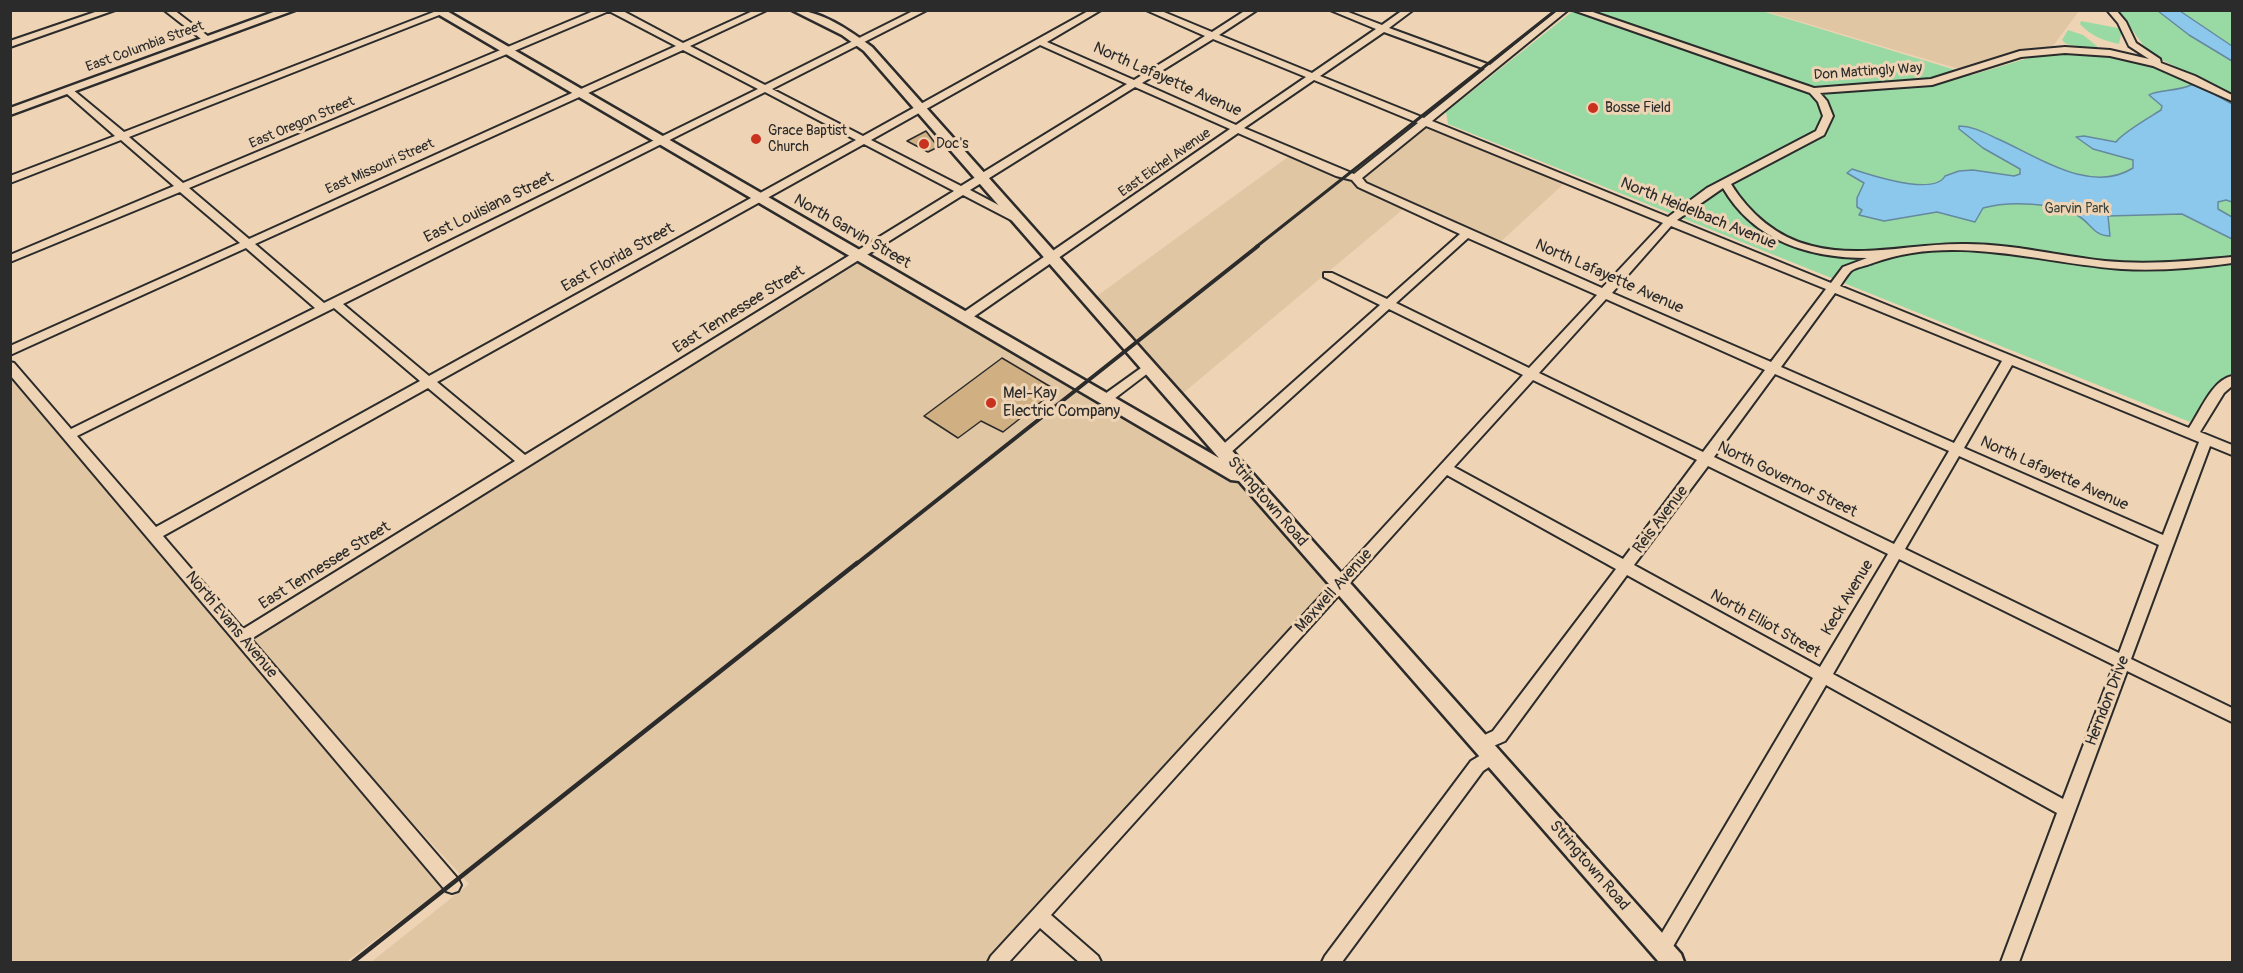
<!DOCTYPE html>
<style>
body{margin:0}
#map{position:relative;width:2243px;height:973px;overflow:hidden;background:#eed4b5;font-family:Pangolin,sans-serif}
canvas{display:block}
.frame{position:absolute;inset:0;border:12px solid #2b2b2b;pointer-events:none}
</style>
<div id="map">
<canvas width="2243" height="973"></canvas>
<div class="frame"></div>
</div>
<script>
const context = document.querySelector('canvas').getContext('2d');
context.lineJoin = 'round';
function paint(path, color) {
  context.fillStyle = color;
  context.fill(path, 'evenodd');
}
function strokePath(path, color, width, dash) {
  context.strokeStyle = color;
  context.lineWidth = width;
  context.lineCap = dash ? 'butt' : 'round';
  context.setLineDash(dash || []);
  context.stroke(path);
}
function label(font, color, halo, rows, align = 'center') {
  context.font = font + ' Pangolin,sans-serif';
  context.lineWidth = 6;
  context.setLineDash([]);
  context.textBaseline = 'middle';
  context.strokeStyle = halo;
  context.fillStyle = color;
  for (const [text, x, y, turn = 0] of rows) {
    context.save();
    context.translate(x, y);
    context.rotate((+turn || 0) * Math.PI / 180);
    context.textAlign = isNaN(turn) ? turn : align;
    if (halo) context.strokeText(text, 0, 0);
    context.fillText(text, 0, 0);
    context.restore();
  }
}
const built = new Path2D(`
 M1765,11H2079L2053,46L2009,52L1962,70Z
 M1428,122L1569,179L1496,246L1407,206L1176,399L1090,301L1292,154L1356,178Z
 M858,255L1089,380L1251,484L1339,584L995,962H371L469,884L242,637Z
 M10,371L442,889L346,962H11Z`);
const green = new Path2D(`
 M1573,11H1762L1972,75L2035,56L2094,54L2146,64L2204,85L2232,101V373L2220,382L2190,422L1448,124L1446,112Z
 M2118,11H2158L2189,35L2232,61V95L2158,58L2147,50Z
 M2180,11H2232V46Z
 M2081,21L2118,28L2122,30L2119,44C2104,41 2091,36 2080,24Z
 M2068,30L2083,35L2097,46V50L2066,44L2062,40Z`);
const water = new Path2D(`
 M2158,11H2180L2232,46V61L2189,35Z
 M2191,85H2198L2232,104V202L2226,200L2218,202V209L2232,217V239L2182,214L2108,216L2110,236C2094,236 2091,224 2080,217C2057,202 2008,201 1983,208L1975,222L1937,212L1884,221L1859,215L1862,210L1857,207V198L1864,183L1847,173L1852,169C1870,175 1934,196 1945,176L1959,171L1973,170L2014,176L2020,174V169L1983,148L1959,129V126C1973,126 1985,133 1998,139C2037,156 2090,195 2133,168V160L2093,149L2076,137L2084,136L2116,142C2122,133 2150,117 2161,110L2162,106L2149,95C2158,89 2176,92 2191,85Z`);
const building = new Path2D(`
 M926,131L938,147L928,152L907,141Z
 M1002,358L1056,390L1003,432L981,421L958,438L924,416Z`);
const minor = new Path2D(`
 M101,10H115L10,47V41Z
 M164,10H174L213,40L205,42Z
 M439,10H452L129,137L183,183L596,10H621L683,43L755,10H767L690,46L765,85L915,10H927L772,89L863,136L1090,10H1101L1047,42L1134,80L1205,36L1146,10H1159L1212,32L1246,10H1257L1219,35L1312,73L1376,29L1330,10H1343L1382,25L1403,10H1413L1389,28L1490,65L1558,10H1568L1432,121L1668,217L1707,188L1816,131L1823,116L1818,102L1810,93L1573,10H1587L1814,88L1931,79L2020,51L2065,47L2110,50L2149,59L2129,46L2118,23L2107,10H2116L2126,22L2136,43L2160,59L2161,63L2195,76L2232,95V101L2153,66L2110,56L2065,53L2021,57L1932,85L1820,93L1827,101L1833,116L1824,135L1731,184C1749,213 1777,238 1812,246C1862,259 1914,243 1966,244C2013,244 2059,256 2105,261C2148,265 2190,261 2232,257V263C2196,268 2159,271 2122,269C2040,263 1953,233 1873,263C1866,266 1856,267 1851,271C1847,275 1843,282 1840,286L2189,428C2200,412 2212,380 2232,376V386L2224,393L2200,432L2232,445V455L2210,446L2131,659L2232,708V722L2127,671L2019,962H2001L2057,813L1826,685L1668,955L1662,958L1656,955L1653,949L1656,943L1813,678L1627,575L1505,741L1482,751L1476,749L1474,744L1476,739L1493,731L1616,569L1447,475L1051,915L1098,956L1101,962H1079L1040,928L1009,962H988L991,956L1523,375L1389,309L1228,455H1218L1216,452L1218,449L1380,305L1324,277V273H1332L1387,299L1460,234L1358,187L1352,180L1336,176L1238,133L969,320H961L959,317L961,314L1230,129L1135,87L970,190L1023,218V222H1015L963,195L251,639L458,879L461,885L458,891L452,893L446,891L10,375V362L14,363L71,429L315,308L246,248L10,355V346L240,243L180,192L10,262V255L174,186L121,140L10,183V176L115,136L66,93V89H72L124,132ZM609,11L676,46L249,239L189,188ZM1384,32L1485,69L1424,118L1320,76ZM1213,39L1306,77L1236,125L1142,83ZM1040,45L1127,84L961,186L871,140ZM683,50L758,89L324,303L255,244ZM1314,80L1418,123L1354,174L1244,128ZM765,92L856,140L429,376L343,304ZM1426,126L1663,223L1602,288L1366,183L1362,178ZM864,144L954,191L525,455L437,382ZM1723,188C1754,241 1809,258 1867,258L1843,267L1831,283L1677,220ZM1671,226L1826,289L1771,362L1612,293ZM1468,238L1597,295L1529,368L1396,303ZM1835,293L2002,361L1954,443L1781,367ZM1606,299L1765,370L1703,452L1539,373ZM334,308L420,381L156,527L77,436ZM2012,365L2199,442L2163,535L1964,448ZM1775,374L1949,451L1894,544L1714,457ZM1533,380L1697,460L1623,559L1454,467ZM428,388L515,461L243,629L163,536ZM1959,456L2159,545L2119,653L1905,549ZM1708,466L1888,554L1820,667L1634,565ZM1899,559L2114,665L2063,799L1833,674Z
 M1148,363L1154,367L1152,370L1110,402H1102L1100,399L1102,396Z
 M1488,751L1503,758L1505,763L1503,768L1497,770L1489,767L1483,771L1342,962H1322L1325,956L1471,761Z`);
const major = new Path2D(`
 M279,10H295L10,115V108Z
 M431,10H445L1219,458L864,51L842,35L792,10C821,10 849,30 872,47L1681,954L1684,962H1659L1239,481L1231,480Z`);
const railFar2 = new Path2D(`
 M1256,247L1556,10`);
const railFar1 = new Path2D(`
 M855,565L1258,246`);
const rail = new Path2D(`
 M353,962L857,563`);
const markers = [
 [1593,108,6,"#c8321e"],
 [756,139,6,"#c8321e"],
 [924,144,6,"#c8321e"],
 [991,403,6,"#c8321e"]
];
const farStreetnames = [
 ["East Columbia Street",145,47,-20],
 ["Don Mattingly Way",1868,72,-4],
 ["East Oregon Street",302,123,-23],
 ["East Eichel Avenue",1165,163,-35],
 ["East Missouri Street",380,167,-24]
];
const farPoinames = [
 ["Bosse Field",1605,108],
 ["Grace Baptist",768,131],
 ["Church",768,147],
 ["Doc's",936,144]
];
const farParknames = [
 ["Garvin Park",2077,209]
];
const streetNames = [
 ["North Lafayette Avenue",1167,80,24],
 ["East Louisiana Street",489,208,-26],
 ["North Heidelbach Avenue",1698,214,22],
 ["North Garvin Street",852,232,30],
 ["East Florida Street",618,258,-29],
 ["North Lafayette Avenue",1609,277,24],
 ["East Tennessee Street",739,310,-32],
 ["North Lafayette Avenue",2054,474,24],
 ["North Governor Street",1787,480,26],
 ["Stringtown Road",1267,502,49],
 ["Reis Avenue",1661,520,-53],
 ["East Tennessee Street",325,566,-32],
 ["Maxwell Avenue",1334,591,-48],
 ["Keck Avenue",1848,598,-59],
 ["North Elliot Street",1765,624,29],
 ["North Evans Avenue",231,625,50],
 ["Herndon Drive",2108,701,-69],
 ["Stringtown Road",1589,866,49]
];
const poiNames = [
 ["Mel-Kay",1003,394],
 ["Electric Company",1003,412]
];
paint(built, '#e1c6a4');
paint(green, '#99daa4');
paint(water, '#8cc8ec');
strokePath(water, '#65899f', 1.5);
paint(building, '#d0af83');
strokePath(building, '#2b2b2b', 1.5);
strokePath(minor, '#2b2b2b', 4);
strokePath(major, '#2b2b2b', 5);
paint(minor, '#eed4b5');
paint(major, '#eed4b5');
strokePath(railFar2, '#2b2b2b', 3);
strokePath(railFar1, '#2b2b2b', 4);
strokePath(rail, '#2b2b2b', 4.5);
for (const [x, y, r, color] of markers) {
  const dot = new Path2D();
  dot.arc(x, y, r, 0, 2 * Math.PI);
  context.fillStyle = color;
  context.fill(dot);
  strokePath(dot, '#eed4b5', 2);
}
label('14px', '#2b2b2b', '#eed4b5', farStreetnames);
label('14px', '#2b2b2b', '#eed4b5', farPoinames, 'left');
label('14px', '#3c453d', '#eed4b5', farParknames);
label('16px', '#2b2b2b', '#eed4b5', streetNames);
label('16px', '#2b2b2b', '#eed4b5', poiNames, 'left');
</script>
